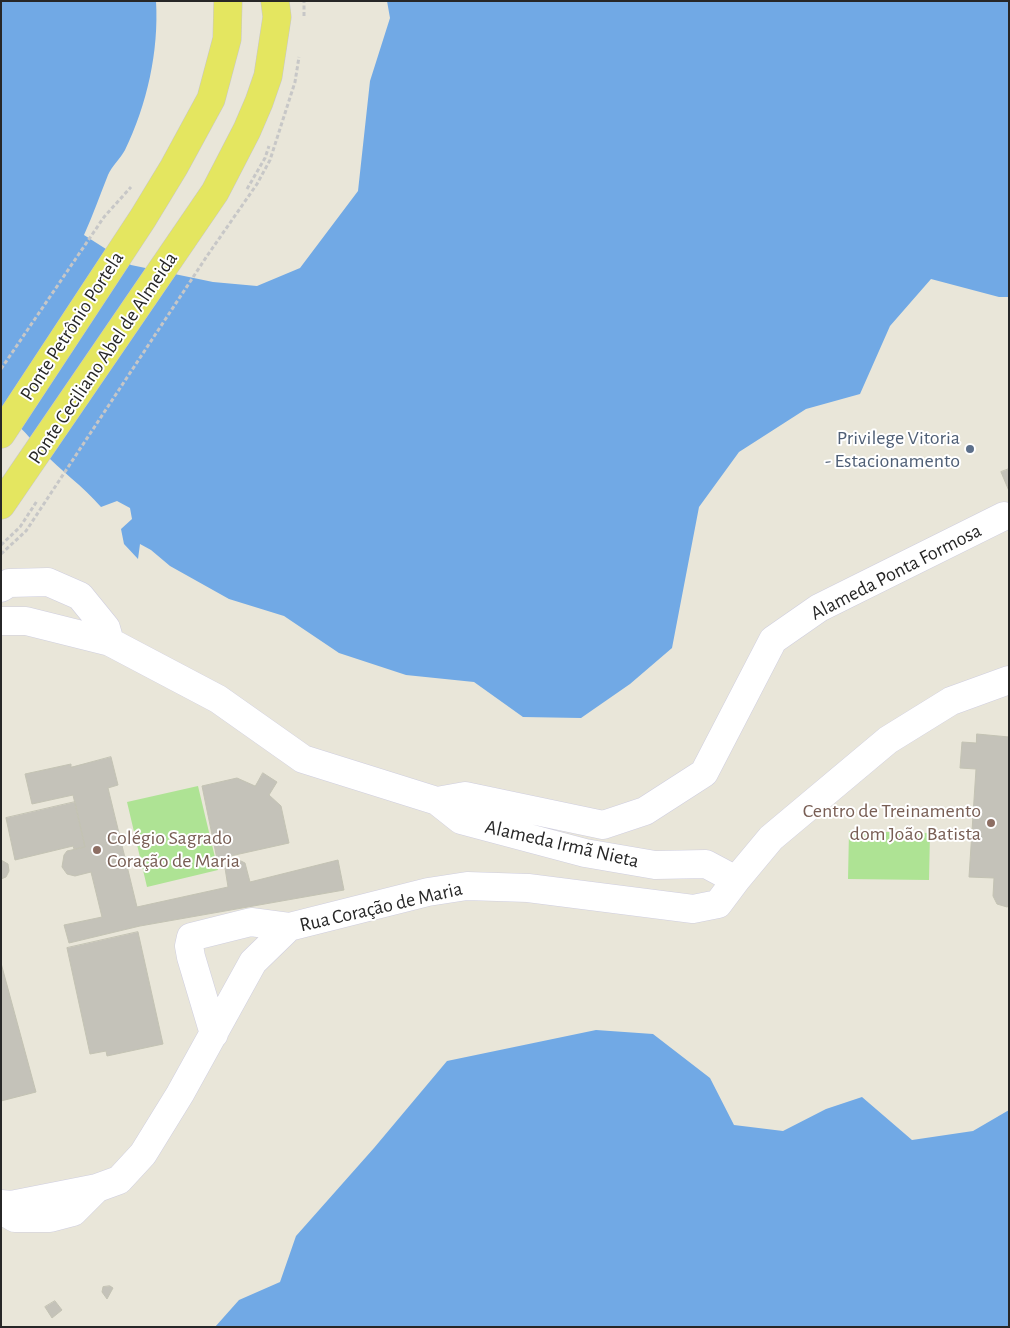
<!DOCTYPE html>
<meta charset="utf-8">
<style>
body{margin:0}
#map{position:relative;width:1010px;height:1328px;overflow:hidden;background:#e9e6d9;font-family:"Alegreya Sans",sans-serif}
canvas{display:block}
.frame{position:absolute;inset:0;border:2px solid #272727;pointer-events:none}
</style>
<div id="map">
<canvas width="1010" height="1328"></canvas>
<div class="frame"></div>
</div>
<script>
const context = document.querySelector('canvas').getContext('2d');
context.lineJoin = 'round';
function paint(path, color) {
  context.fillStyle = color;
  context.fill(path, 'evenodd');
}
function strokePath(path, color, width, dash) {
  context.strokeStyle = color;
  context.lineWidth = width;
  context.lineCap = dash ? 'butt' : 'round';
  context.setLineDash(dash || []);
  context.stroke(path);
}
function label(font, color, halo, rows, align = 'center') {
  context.font = font + ' "Alegreya Sans",sans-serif';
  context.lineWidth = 4;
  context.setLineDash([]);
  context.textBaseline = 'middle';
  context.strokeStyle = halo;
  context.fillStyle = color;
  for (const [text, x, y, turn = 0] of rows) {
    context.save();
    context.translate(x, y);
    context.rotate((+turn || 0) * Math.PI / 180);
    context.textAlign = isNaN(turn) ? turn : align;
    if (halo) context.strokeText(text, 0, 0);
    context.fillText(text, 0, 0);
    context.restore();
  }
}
const pitch = new Path2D(`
 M198,786L218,870L147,887L127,802Z
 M849,831L930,833L929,880L848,879Z`);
const water = new Path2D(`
 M1,1H156C159,51 147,105 125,150C120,159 112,166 108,175C100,195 93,215 84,235L131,265L213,282L257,286L300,268L358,191L370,81L390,18L387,1H1009V297H999L931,279L890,326L860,394L806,409L739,452L699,507L672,648L630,684L581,718L523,717L474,682L406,675L339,653L284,616L229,599L170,566L151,550L140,544L138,559L124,544L121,529L132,519L130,508L117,501L101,507C83,486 61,471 42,451C30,439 18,421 1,415Z
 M596,1030L653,1034L710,1078L734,1125L783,1131L826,1109L862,1097L912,1140L973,1131L1009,1110V1327H215L239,1300L280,1282L296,1236L374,1148L447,1061Z`);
const building = new Path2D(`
 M1009,469V491L1001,472Z
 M977,734L1009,737V906L1007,907L997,904L993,896L994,878L969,877L976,769L960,768L962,742L976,743Z
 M111,757L118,785L108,788L137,907L228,887L225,868L228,862L235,858L245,863L250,882L338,860L344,890L140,926L69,943L64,925L102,917L91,872L75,876L67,874L62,867L64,855L67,851L85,847L73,795L32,804L25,774L71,764V767Z
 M263,773L277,782L269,795L281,806L289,843L217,859L202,786L237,778L255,786Z
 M75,802L85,847L74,849L73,846L15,860L6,818Z
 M1,860L8,864L9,871L6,877L1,879Z
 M138,932L163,1044L107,1056L106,1051L90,1054L67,948Z
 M1,963L36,1092L1,1101Z
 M110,1286L113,1288L107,1299L102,1292L103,1287Z
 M55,1301L62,1310L52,1318L45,1307Z`);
const path = new Path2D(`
 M304,16V1
 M247,189L265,158L269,146
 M1,369L104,217L131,187
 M1,545L20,527L37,501
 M1,554L26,531L207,256L257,184L270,160L295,82L299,57`);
const minor = new Path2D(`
 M1,588L9,583L48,582L80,596L106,628L110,642
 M1,621H26L110,642L218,699L303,759L437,801L465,796L603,825L645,811L704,773L773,640L819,608L1004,516
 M437,801L461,820L585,853L655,865L706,864L736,880L771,838L888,740L951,701L1009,680
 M214,1034L191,957L189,946L191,937L251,922L289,927
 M1,1204L11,1205L97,1188L119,1180L143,1154L180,1094L253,962L289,927L428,892L467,886L528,888L693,909L718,904L736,880
 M8,1214L15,1218H50L73,1212L97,1188`);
const major = new Path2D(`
 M1,434L143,218L174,167L211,99L227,39L228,1
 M1,505L215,192L247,130L259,102L268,76L277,17L275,1`);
const markers = [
 [970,449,5,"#5c6f8a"],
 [991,823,5,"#8d6e63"],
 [97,850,5,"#8d6e63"]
];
const streetNames = [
 ["Ponte Petrônio Portela",72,326,-57],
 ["Ponte Ceciliano Abel de Almeida",103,358,-56],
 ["Alameda Ponta Formosa",896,572,-27],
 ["Alameda Irmã Nieta",562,844,13],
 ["Rua Coração de Maria",381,907,-13]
];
const serviceNames = [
 ["Privilege Vitoria",960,438],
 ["- Estacionamento",960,461]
];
const educationNames = [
 ["Centro de Treinamento",981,811],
 ["dom João Batista",981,834],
 ["Colégio Sagrado",107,838,"left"],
 ["Coração de Maria",107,861,"left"]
];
paint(pitch, '#aee394');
paint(water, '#71a9e5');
paint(building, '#c4c2b9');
strokePath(building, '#c3c2b3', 1);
strokePath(minor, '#cfcedf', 29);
strokePath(major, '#c7c7c7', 29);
strokePath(path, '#c7c7c7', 3, [4, 2.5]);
strokePath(minor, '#fff', 28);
strokePath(major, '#e4e660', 28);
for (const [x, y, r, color] of markers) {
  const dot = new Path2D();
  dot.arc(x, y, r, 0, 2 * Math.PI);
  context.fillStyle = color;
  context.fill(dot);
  strokePath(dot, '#fff', 2);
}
label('20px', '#272727', '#fff', streetNames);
label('20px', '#4e5e75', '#fff', serviceNames, 'right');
label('20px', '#785e54', '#fff', educationNames, 'right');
</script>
